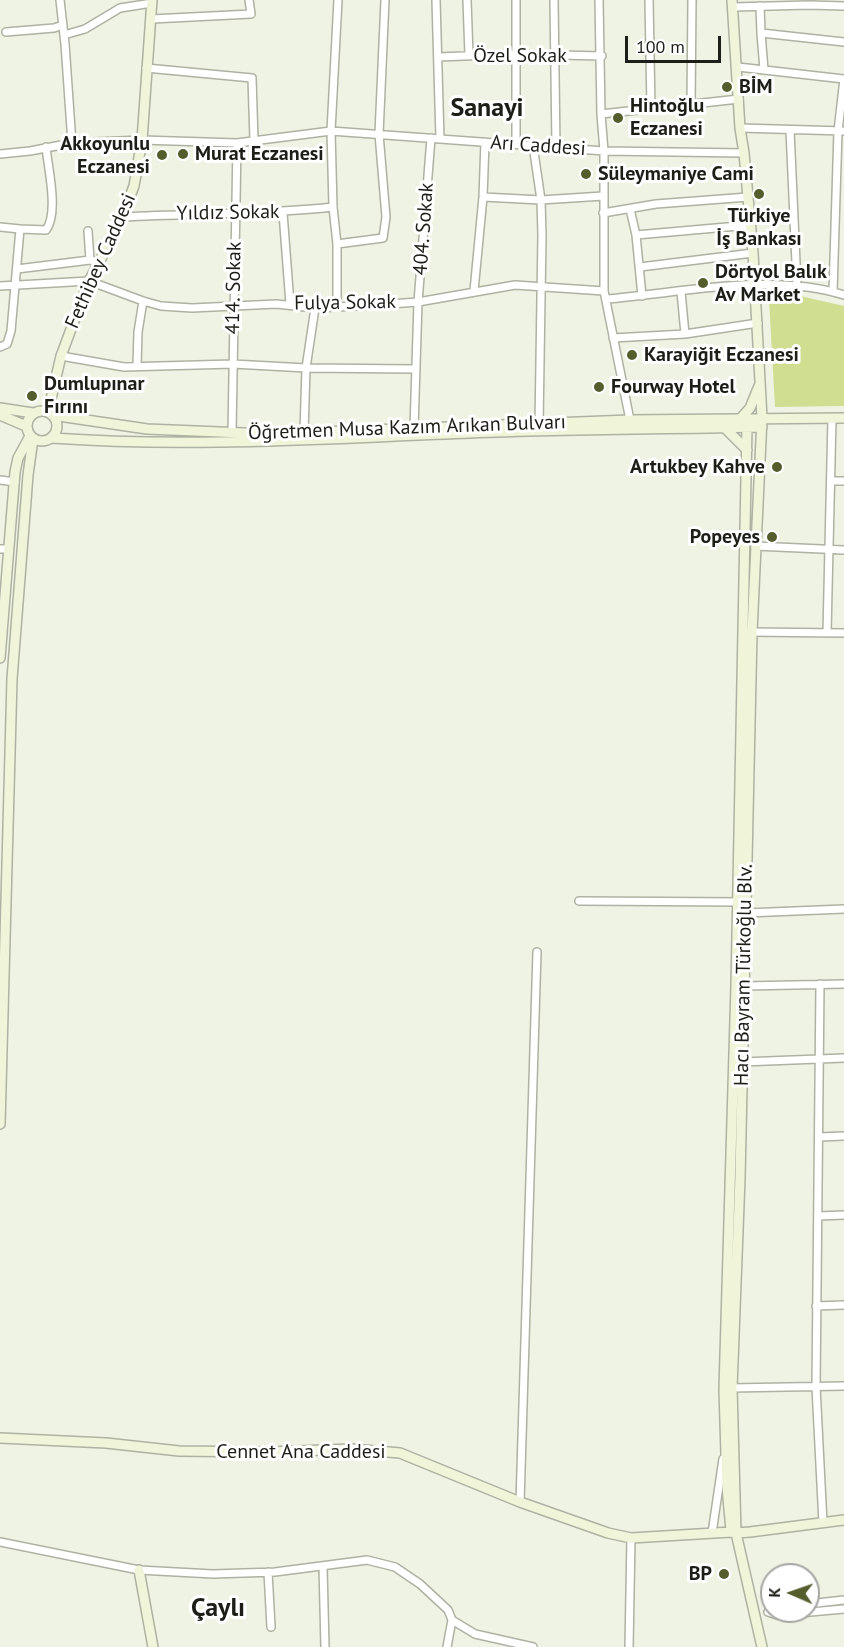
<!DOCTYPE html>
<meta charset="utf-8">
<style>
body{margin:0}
#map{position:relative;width:844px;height:1647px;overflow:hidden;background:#eff3e3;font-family:"PT Sans",sans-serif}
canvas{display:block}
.north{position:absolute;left:760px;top:1563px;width:60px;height:60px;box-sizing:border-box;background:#fff;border:2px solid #a5a5a3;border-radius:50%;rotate:272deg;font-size:16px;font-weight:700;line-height:24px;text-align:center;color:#1d1e18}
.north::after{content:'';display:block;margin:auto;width:21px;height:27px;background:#545d2c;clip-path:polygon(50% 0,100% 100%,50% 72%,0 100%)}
.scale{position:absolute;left:625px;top:36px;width:96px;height:27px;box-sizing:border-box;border:3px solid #1d1e18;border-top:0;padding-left:8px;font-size:18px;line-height:21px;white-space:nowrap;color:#1d1e18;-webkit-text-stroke:4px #fff;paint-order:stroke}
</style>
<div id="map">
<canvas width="844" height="1647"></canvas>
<div class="north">K</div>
<div class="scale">100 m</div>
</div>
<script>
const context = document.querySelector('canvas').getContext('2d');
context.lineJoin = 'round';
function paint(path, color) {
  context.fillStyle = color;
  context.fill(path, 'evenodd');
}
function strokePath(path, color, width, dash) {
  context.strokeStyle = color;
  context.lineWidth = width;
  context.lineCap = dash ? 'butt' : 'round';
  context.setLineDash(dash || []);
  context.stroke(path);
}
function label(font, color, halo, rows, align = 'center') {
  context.font = font + ' "PT Sans",sans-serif';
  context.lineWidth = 6;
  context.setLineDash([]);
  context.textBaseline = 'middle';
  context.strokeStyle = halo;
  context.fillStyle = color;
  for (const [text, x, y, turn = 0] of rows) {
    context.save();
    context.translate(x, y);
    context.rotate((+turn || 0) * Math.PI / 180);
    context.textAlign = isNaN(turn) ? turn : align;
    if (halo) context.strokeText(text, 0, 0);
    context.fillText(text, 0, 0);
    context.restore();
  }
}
const green = new Path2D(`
 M796,295L844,306V406L775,407L769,299L774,296Z`);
const street = new Path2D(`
 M60,0L65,44L72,143
 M436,0L440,139
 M467,0L469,55
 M516,0V143
 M554,0L556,147
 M599,0L601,114L604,151V291L630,420
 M649,0L651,109
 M760,6L761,33L844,42
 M734,7L809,5L844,6
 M152,19L251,14L249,0
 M6,32L54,28L63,25
 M761,33L764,70
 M64,35L85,29L120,8L152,3
 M438,57L517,54L602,56
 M738,67L844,79
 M146,68L252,78L254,140
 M691,105L692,0
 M601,114L739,99
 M740,128L844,131
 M790,130L797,285
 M533,145L541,200L542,235L539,424
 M0,154L30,151L72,143L142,140L237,143L331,131L604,151L744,153
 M483,197L541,200L603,196
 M630,209L636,235L642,296
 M283,213L290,304
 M603,213L656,204L748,197
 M123,217C193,213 263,215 333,207
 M0,227L20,229L11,331L7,344L0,347
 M20,229L46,230C59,213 48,168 46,147
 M88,231L90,260
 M636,235L750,225
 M337,244L383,238L386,217L379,134L385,0
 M640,267L753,253
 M17,269L90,260L99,262
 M0,286L89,281L143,301L161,306L192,308L276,304L315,308L376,305L418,302L515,285L604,291
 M474,291L483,197L485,142
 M681,292L685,334
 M833,292L838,131L844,79
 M606,299C681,293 771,272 844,295
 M337,306V244L333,207L331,131L338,0
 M613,338L685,334L758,323
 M61,356L124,367L233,364L306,368L415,369
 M137,365L138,332L143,301
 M414,429L418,302L431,138
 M232,433L237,143
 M304,433L306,368L315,308
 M0,480L15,482
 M831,481H844
 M755,546L844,550
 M0,549H9
 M748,632L844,633
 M827,633L832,418
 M579,901L741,902
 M746,913L844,909
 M820,984L816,1387L823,1523
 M744,986L844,984
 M742,1062L844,1058
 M819,1137L844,1136
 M818,1216L844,1215
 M816,1306L844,1305
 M730,1388L844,1386
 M520,1502L537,952
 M712,1533L723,1459
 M0,1542L139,1570L213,1574L275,1572L367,1560L395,1567L420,1584L448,1610L452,1620L475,1634L533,1647
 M323,1567L325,1647
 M268,1572L271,1627
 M808,1604L844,1600
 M768,1612L777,1615L844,1609
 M447,1647L452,1620
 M629,1647L631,1538`);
const secondary = new Path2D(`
 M732,0L740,128L744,153L753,253L762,418L752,632L740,1178L732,1388L736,1533L762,1647
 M0,408L33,413
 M27 426a15 15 0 1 1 30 0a15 15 0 1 1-30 0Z
 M48,412L61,356L89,281L119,225L134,186L142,140L152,0
 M0,415L26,426
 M52,415L147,429L268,434L630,420L844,418
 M741,418L750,408L759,386
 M725,428L747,450
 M52,438C192,448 331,438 471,433C568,429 665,429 762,427
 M0,658L15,472L18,458L30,436
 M0,1124L12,679L28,475L33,439
 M0,1438L106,1443L179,1451L268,1452L352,1449L400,1453L520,1502L608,1533L631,1538L731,1532L736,1533L750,1532L844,1520
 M731,1531L727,1487L724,1389L736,986L747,427
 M139,1570L153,1647`);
const markers = [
 [727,87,6,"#545d2c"],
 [618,118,6,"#545d2c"],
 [183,154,6,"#545d2c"],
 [162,155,6,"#545d2c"],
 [586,174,6,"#545d2c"],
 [759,194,6,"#545d2c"],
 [703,283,6,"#545d2c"],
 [632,355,6,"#545d2c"],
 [599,387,6,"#545d2c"],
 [32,396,6,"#545d2c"],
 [777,467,6,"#545d2c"],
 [772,537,6,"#545d2c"],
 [724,1574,6,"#545d2c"]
];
const streetNames = [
 ["Özel Sokak",520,56],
 ["Arı Caddesi",538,146,4],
 ["Yıldız Sokak",228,213,-1],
 ["404. Sokak",424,229,-86],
 ["Fethibey Caddesi",101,261,-66],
 ["414. Sokak",234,288,-89],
 ["Fulya Sokak",345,303,-1],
 ["Öğretmen Musa Kazım Arıkan Bulvarı",407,428,-2],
 ["Hacı Bayram Türkoğlu Blv.",744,975,-89],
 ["Cennet Ana Caddesi",301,1452]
];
const poiNames = [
 ["BİM",739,87],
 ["Hintoğlu",630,106],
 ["Eczanesi",630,129],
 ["Akkoyunlu",150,144,"right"],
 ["Eczanesi",150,167,"right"],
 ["Murat Eczanesi",195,154],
 ["Süleymaniye Cami",598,174],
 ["Türkiye",759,216,"center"],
 ["İş Bankası",759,239,"center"],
 ["Dörtyol Balık",715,272],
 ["Av Market",715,295],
 ["Karayiğit Eczanesi",644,355],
 ["Dumlupınar",44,384],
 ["Fırını",44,407],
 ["Fourway Hotel",611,387],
 ["Artukbey Kahve",765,467,"right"],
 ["Popeyes",760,537,"right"],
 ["BP",712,1574,"right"]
];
const districtNames = [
 ["Sanayi",487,109],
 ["Çaylı",218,1609]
];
paint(green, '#d0de92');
strokePath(street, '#aeb2a2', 10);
strokePath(secondary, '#aeb2a2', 12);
strokePath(street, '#fff', 7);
strokePath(secondary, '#f0f5da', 9);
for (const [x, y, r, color] of markers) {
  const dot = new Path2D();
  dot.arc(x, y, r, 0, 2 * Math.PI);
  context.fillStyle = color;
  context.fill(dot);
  strokePath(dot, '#fff', 2);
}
label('20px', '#1d1e18', '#fff', streetNames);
label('bold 20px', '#1d1e18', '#fff', poiNames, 'left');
label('bold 26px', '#1d1e18', '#fff', districtNames);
</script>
